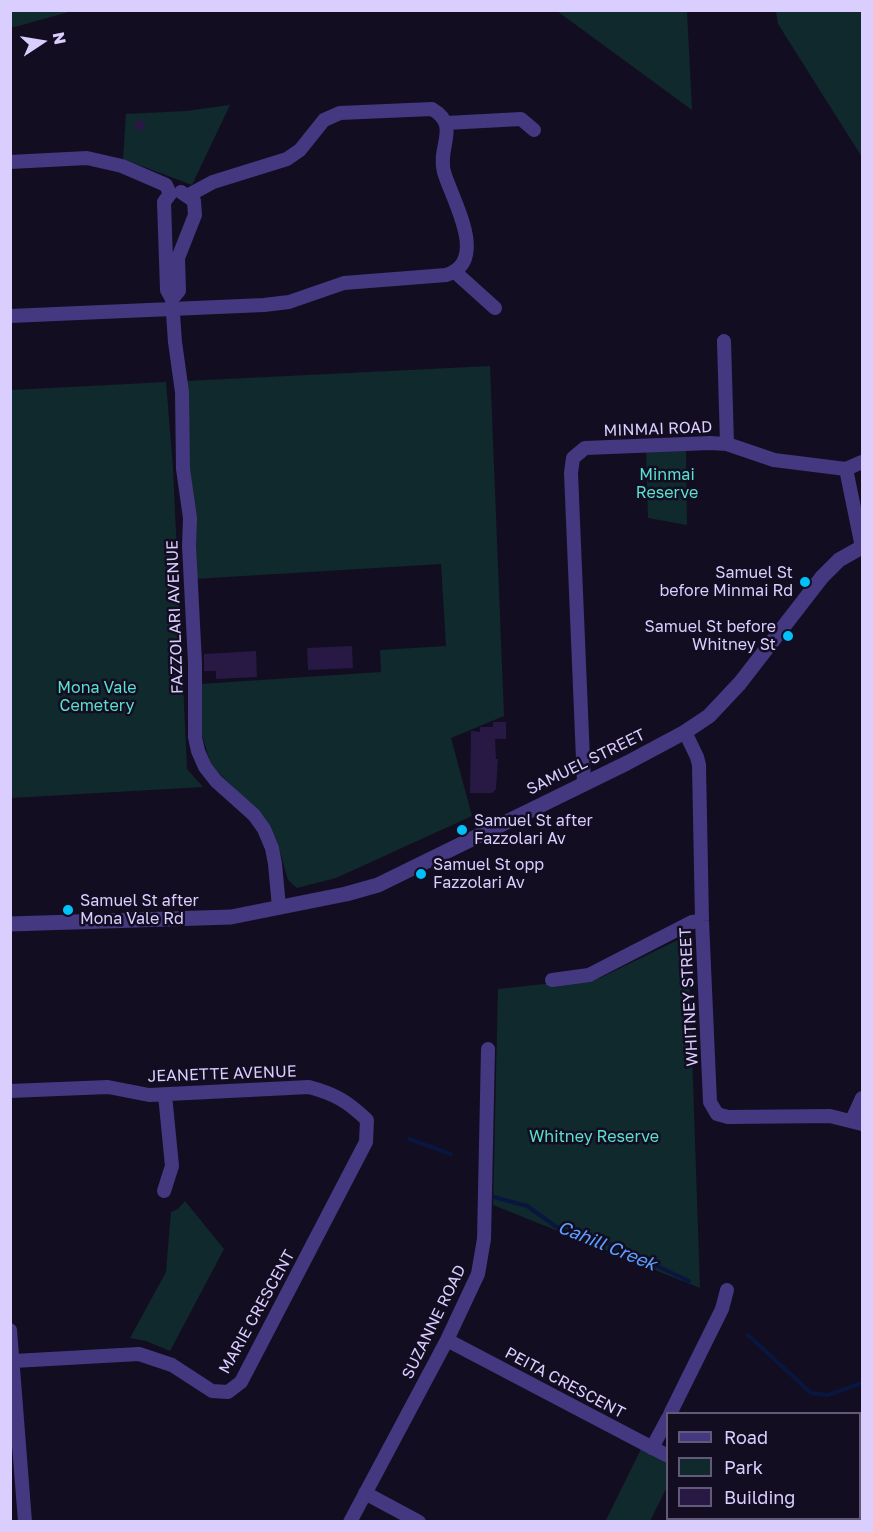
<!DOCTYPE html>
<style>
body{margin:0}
#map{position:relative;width:873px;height:1532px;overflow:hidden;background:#130d22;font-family:"Golos Text",sans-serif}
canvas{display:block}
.frame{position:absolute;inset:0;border:12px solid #daceff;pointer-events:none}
.legend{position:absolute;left:666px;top:1412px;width:195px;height:108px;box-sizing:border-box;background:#130d22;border:2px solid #635a7a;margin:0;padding:8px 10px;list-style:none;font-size:18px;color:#daceff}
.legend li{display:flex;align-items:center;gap:12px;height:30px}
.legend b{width:30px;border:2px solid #635a7a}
.north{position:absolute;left:12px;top:12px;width:60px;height:60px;-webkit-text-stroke:4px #130d22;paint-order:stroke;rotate:78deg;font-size:16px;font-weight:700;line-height:24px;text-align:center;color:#daceff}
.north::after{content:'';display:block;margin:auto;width:21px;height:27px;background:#daceff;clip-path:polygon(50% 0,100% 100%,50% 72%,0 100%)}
</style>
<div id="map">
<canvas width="873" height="1532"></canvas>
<div class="frame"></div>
<ul class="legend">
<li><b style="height:8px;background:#443881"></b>Road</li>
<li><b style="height:16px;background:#10292c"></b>Park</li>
<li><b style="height:16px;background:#271943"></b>Building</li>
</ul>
<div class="north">N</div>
</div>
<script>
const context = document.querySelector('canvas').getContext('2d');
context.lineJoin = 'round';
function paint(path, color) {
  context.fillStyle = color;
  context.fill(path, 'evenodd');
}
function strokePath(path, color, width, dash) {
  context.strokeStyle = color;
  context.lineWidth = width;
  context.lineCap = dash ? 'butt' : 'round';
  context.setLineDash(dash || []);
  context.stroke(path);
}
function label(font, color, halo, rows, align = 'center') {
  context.font = font + ' "Golos Text",sans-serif';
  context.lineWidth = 5;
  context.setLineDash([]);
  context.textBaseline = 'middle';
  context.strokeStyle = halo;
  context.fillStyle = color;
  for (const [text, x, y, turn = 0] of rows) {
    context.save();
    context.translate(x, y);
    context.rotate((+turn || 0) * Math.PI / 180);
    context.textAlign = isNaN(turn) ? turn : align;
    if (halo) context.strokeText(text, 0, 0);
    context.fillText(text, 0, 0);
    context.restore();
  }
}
const green = new Path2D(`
 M10,11L11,10L72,11L15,27L11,26Z
 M557,11H687L692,110Z
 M776,11H862V157L778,24Z
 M230,105L192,185L123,159L126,114L186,111Z
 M490,366L504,716L451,738L472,816L336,878L297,888L288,880L277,841L264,818L211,765L202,735L201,684L381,672L380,650L446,646L441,564L194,579L186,381Z
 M166,382L173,468L187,769L203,787L11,798V390Z
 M686,448L687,525L648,518L646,450Z
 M688,935L700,1288L493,1205L498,989L600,978Z
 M185,1201L224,1249L170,1351L146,1341L130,1338L166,1272L171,1212L178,1209Z
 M641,1449L667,1464V1487L650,1521L605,1522Z`);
const stream = new Path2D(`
 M409,1139L451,1154
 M494,1197L527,1206L561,1230L597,1238L689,1281
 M748,1335L811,1393L828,1395L862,1383`);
const building = new Path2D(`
 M137,119L146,122L143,131L134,128Z
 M352,646L353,668L308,670L307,648Z
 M256,651L257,677L216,679V671H204V654Z
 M493,722H506V739H495L496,759H498L496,789L492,793H470L471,731L480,732V727H493Z`);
const minor = new Path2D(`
 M446,123L521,119L534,130
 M10,162L87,158L122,166L166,185L170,194
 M170,194L164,202L167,290L172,299L175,342L182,392L183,469L190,518L189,546L195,663V737L198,751L205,767L216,781L254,815L264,829L272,848L275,864L279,907
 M455,272L495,308
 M172,299L179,291L178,258L195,215L194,201L181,192
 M10,316L264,305L289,302L344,283L446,275C490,261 452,200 444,172C437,146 461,126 432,109L340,113L324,120L300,150L287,159L213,182L189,195
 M724,341L727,444
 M846,469L862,547
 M846,469L862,462
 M685,732L697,757L699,765L702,921L710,1102L717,1114L728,1117L830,1116L862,1124
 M584,783L571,473L573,458L585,448L710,443L727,444L774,460L846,469
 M552,980L589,975L692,922L702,921
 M10,1091L108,1087L149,1095L309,1087C335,1094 347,1101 367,1120L366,1142L241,1382L228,1392L212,1391L172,1365L139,1354L14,1361
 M852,1120L862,1098
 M164,1191L172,1166L165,1095
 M10,1330L25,1522
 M447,1340L668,1456
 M670,1414L722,1309L727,1290
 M652,1448L668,1418
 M365,1493L419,1522
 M787,1518L793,1522
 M350,1522L447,1340L478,1274L484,1239L488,1049`);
const tertiary = new Path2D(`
 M10,924L231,917L346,894L378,885L627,763L685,732L709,716L740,683L822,577L839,560L862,547`);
const markers = [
 [805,582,6,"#00c2f9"],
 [788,636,6,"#00c2f9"],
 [462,830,6,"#00c2f9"],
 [421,874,6,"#00c2f9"],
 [68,910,6,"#00c2f9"]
];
const streetNames = [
 ["MINMAI ROAD",658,429,-2],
 ["FAZZOLARI AVENUE",175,617,-92],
 ["SAMUEL STREET",586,762,-26],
 ["WHITNEY STREET",689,997,-93],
 ["JEANETTE AVENUE",222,1074,-2],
 ["MARIE CRESCENT",257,1312,-61],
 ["SUZANNE ROAD",434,1322,-64],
 ["PEITA CRESCENT",565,1383,28]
];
const parkNames = [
 ["Minmai",667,475],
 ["Reserve",667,493],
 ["Mona Vale",97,688],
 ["Cemetery",97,706],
 ["Whitney Reserve",594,1137]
];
const poiNames = [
 ["Samuel St",793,573,"right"],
 ["before Minmai Rd",793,591,"right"],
 ["Samuel St before",776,627,"right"],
 ["Whitney St",776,645,"right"],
 ["Samuel St after",474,821],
 ["Fazzolari Av",474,839],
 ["Samuel St opp",433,865],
 ["Fazzolari Av",433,883],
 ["Samuel St after",80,901],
 ["Mona Vale Rd",80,919]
];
const waterNames = [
 ["Cahill Creek",607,1246,22]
];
paint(green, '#10292c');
strokePath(stream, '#09163f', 4);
paint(building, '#271943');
strokePath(minor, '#443881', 14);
strokePath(tertiary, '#443881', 15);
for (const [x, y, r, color] of markers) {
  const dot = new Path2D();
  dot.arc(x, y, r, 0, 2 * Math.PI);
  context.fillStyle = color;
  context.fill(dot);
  strokePath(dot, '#130d22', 2);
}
label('16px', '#daceff', '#130d22', streetNames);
label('16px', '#59e0ce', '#130d22', parkNames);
label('16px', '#daceff', '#130d22', poiNames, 'left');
label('italic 18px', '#5ca0ff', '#130d22', waterNames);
</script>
